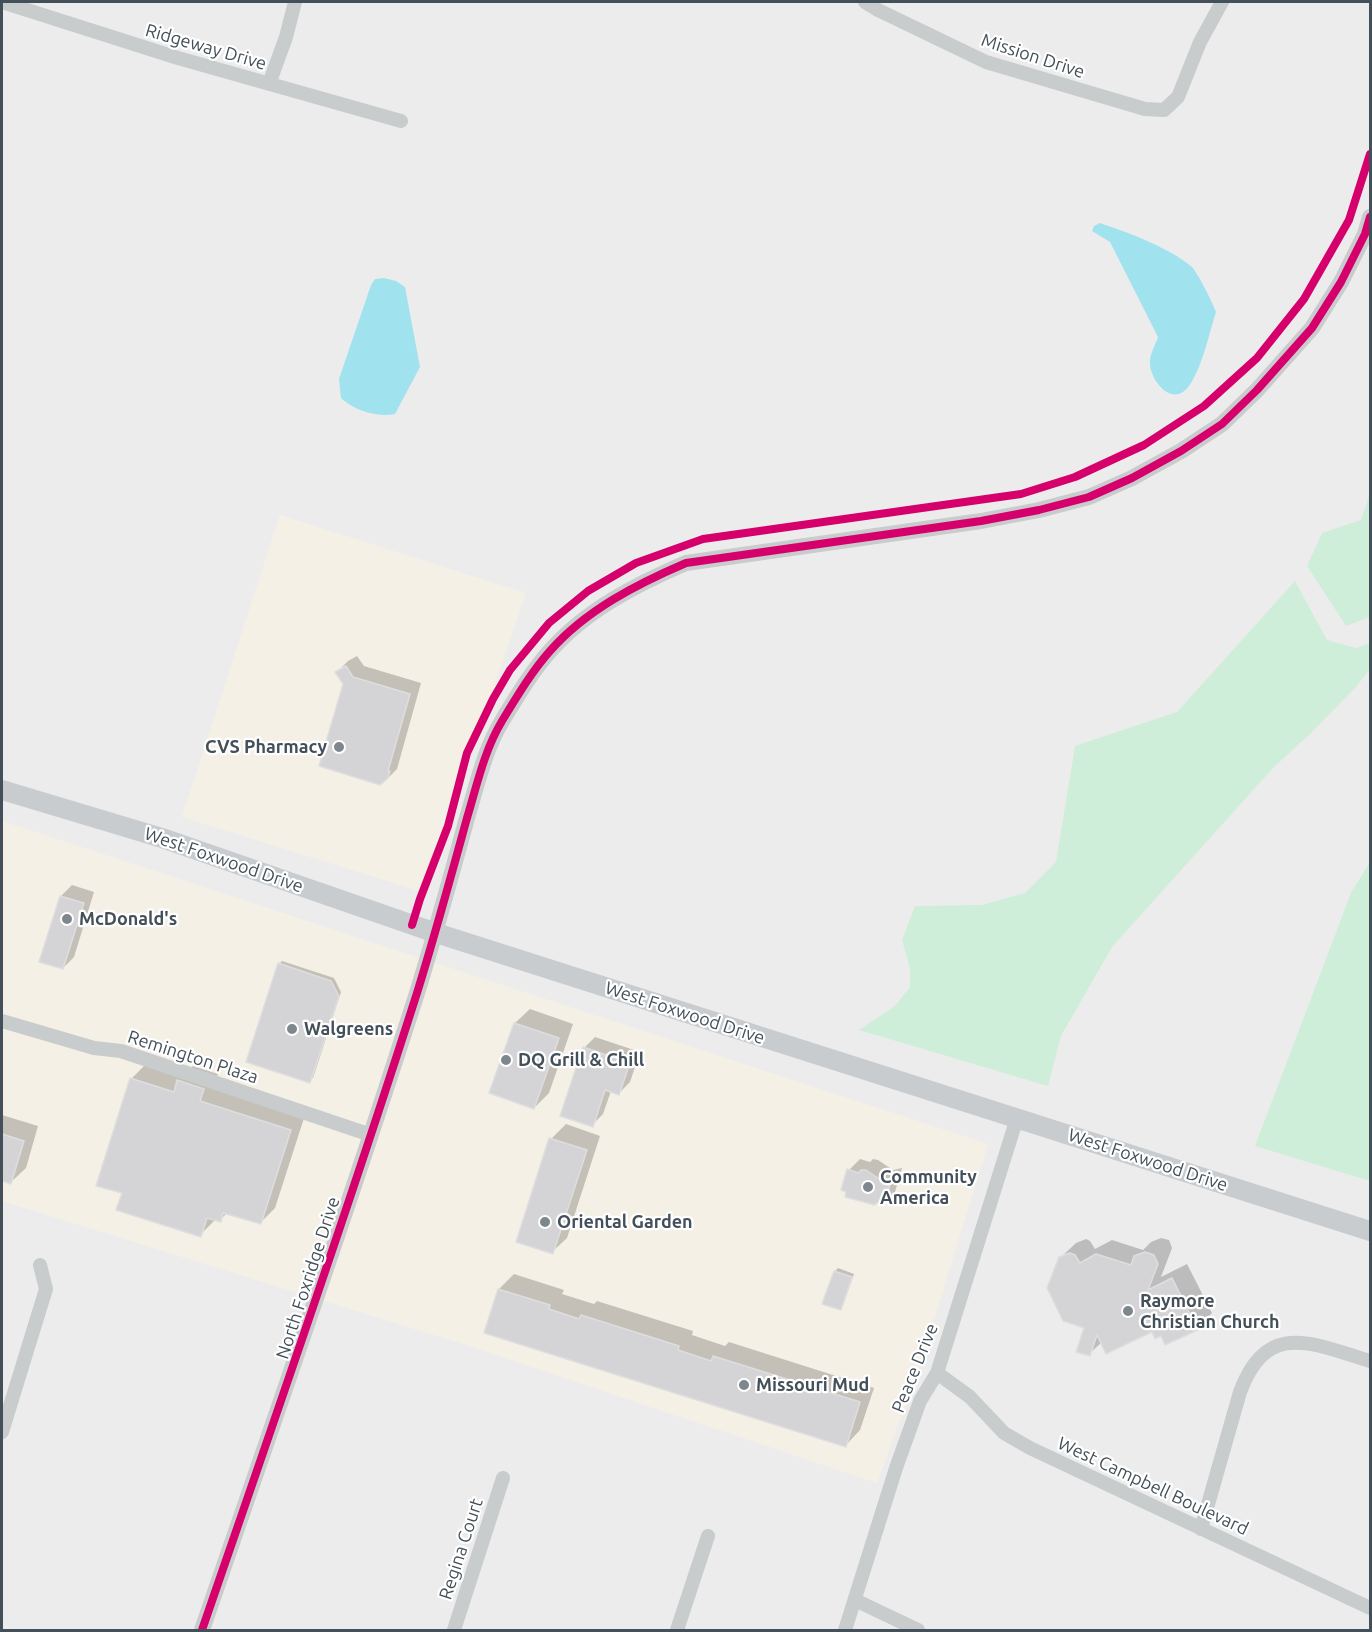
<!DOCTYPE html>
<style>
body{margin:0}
#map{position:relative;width:1372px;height:1632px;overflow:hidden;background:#edecec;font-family:Ubuntu,sans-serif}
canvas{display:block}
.frame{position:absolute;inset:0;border:3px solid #435059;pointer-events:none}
</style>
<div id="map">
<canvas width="1372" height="1632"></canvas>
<div class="frame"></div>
</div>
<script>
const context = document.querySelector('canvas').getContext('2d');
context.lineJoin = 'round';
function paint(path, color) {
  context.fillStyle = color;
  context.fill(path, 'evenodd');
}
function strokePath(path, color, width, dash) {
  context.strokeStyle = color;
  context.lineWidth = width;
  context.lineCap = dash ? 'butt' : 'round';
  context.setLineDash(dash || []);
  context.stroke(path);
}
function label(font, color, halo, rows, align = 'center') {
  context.font = font + ' Ubuntu,sans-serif';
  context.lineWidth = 4.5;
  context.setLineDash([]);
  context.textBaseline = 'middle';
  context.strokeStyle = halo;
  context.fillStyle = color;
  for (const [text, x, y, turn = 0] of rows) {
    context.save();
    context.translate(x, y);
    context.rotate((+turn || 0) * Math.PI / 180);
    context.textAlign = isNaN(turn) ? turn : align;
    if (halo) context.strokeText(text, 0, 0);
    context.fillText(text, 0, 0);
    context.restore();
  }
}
const commercial = new Path2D(`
 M280,515L526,593L423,892L182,817Z
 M2,821L988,1144L921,1362L877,1483L463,1344L2,1201Z`);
const green = new Path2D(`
 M1370,493V617L1346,626L1307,566L1322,533L1361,520Z
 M1295,581L1327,640L1356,648L1370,643V669L1356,687L1311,733L1273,768L1112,947L1061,1036L1048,1086L859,1030L895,1006L910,987V968L902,940L915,906L982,905L1025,893L1056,862L1075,746L1177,712Z
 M1370,862V1181L1255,1146L1351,893Z`);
const water = new Path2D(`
 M1100,223C1129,233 1168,247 1192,267C1197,272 1213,303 1216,312C1209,334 1202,368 1189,386C1173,408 1151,382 1150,364C1149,355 1155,346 1158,337L1110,242L1092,231L1094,226Z
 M384,278L396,281L405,287L420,367L395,414C378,418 353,410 341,398L339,379L371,285L375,279Z`);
const shadow = new Path2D(`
 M357,656L364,666L421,683L397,769L386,780L376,784L371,782L345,684L337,672L348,661Z
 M72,885L94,892L74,957L63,968L61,896Z
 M282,961L334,978L341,992L313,1078L309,1081L279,964Z
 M530,1009L573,1024L549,1093L534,1108L515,1023Z
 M595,1037L640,1052L630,1082L619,1093L611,1091L603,1114L592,1125L584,1048Z
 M146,1064L184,1076L193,1066L218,1074L214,1086L305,1115L275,1208L260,1223L228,1212L220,1220L216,1219L200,1235L124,1192L131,1079Z
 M2,1115L38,1126L26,1168L11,1182L2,1180Z
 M566,1124L600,1136L567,1238L552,1252L551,1139Z
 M860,1159L870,1162L873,1159L878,1160L893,1170L902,1168L895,1192L884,1203L849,1170Z
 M1161,1238L1169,1240L1172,1248L1161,1277L1187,1264L1212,1313L1197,1328L1161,1334L1152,1330L1102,1342L1089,1354L1086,1327L1060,1258L1076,1243L1086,1239L1090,1241L1095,1249L1112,1240L1143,1250L1151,1242Z
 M838,1268L854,1274L843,1305L840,1309L824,1303L835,1271Z
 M514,1274L564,1290L562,1294L594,1304L597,1301L693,1331L692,1335L725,1346L729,1342L874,1388L860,1430L846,1445L486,1332L499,1289Z`);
const building = new Path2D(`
 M346,666L353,677L410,694L388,771H390L388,778L380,785L319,766L343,684L335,672Z
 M60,896L84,903L63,969L39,962Z
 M278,963L331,981L339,996L310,1083L246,1062Z
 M514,1023L559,1038L534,1109L489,1093Z
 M583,1047L630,1063L619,1095L605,1090L593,1127L560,1116Z
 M130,1078L174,1092L177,1080L204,1089L200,1101L291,1130L261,1224L223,1213L221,1222L207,1218L201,1237L116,1210L122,1193L96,1186Z
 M2,1134L24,1141L11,1184L2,1181Z
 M549,1138L587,1150L553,1254L516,1242Z
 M847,1169L858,1173L861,1170H866L881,1180L892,1178L884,1205L876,1203L875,1205L845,1197L846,1192L841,1190Z
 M1145,1252L1154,1255L1158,1264L1148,1290L1172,1278L1198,1330L1165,1345L1161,1336L1155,1339L1152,1332L1106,1354L1097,1335L1090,1356L1076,1352L1084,1328L1063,1321L1047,1288L1059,1257L1070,1253L1075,1255L1080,1263L1096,1254L1131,1265L1134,1256Z
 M834,1271L852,1277L841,1310L822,1304Z
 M498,1289L550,1305L549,1309L579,1319L581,1315L679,1346L678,1350L711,1361L713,1356L860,1402L846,1447L484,1333Z`);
const minor = new Path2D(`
 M2,2L178,58L401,121
 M865,2L878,10L986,62L1145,109L1164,110L1178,97L1200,42L1222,2
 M269,84L286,37L295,2
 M2,1021L94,1048L121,1051L371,1135
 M937,1373L970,1397L1004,1433L1030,1448L1370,1608
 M2,1432L46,1289L40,1265
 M1201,1529L1240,1392C1267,1319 1313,1344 1370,1361
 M855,1600L918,1630
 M454,1630L503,1478
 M677,1630L708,1536
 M845,1630L896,1468L920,1401L937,1373L1017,1118`);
const tertiary = new Path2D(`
 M202,1630C275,1418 349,1206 417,993C435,935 451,876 467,818C477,785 484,751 502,721C516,698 532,671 550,651C586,610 637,584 686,563L981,521L1039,510L1089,497L1132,478L1181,451L1222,424L1257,390L1312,328L1341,282L1365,234L1370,217`);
const secondary = new Path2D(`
 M2,790L162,838L436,933L1370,1231`);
const cycleway = new Path2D(`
 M412,925L420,899L448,826L467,753L493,699L510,670L549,623L588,591L636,563L703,539L1021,494L1075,477L1144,445L1204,406L1257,358L1304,299L1349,220L1370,154
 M202,1630C275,1418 349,1206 417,993C435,935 451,876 467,818C477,785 484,751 502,721C516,698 532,671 550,651C586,610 637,584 686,563L981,521L1039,510L1089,497L1132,478L1181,451L1222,424L1257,390L1312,328L1341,282L1365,234L1370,217`);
const markers = [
 [339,747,6,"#7e878c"],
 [67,919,6,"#7e878c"],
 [292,1029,6,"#7e878c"],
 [506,1060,6,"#7e878c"],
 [868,1187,6,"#7e878c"],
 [545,1222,6,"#7e878c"],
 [1128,1311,6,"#7e878c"],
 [744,1385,6,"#7e878c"]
];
const streetNames = [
 ["Ridgeway Drive",206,47,16],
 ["Mission Drive",1033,56,18],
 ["West Foxwood Drive",224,860,19],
 ["West Foxwood Drive",685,1013,18],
 ["Remington Plaza",193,1057,18],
 ["West Foxwood Drive",1148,1160,18],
 ["North Foxridge Drive",308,1278,-72],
 ["Peace Drive",915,1368,-68],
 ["West Campbell Boulevard",1153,1486,25],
 ["Regina Court",461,1549,-72]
];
const poiNames = [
 ["CVS Pharmacy",327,747,"right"],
 ["McDonald's",79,919],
 ["Walgreens",304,1029],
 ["DQ Grill & Chill",518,1060],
 ["Community",880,1177],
 ["America",880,1198],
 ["Oriental Garden",557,1222],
 ["Raymore",1140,1301],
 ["Christian Church",1140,1322],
 ["Missouri Mud",756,1385]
];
paint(commercial, '#f5f0e6');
paint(green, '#ceeed9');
paint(water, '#a0e3ef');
paint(shadow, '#0003');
paint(building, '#d4d4d7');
strokePath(building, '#dededf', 1.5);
strokePath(minor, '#c8cccd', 14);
strokePath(tertiary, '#c8cccd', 16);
strokePath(secondary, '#c8cccf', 20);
strokePath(cycleway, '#d6006c', 8);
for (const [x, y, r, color] of markers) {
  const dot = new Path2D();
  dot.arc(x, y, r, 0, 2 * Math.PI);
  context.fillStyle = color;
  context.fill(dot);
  strokePath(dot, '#fff', 2);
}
label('18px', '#435059', '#fff', streetNames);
label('bold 18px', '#435059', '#fff', poiNames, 'left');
</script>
